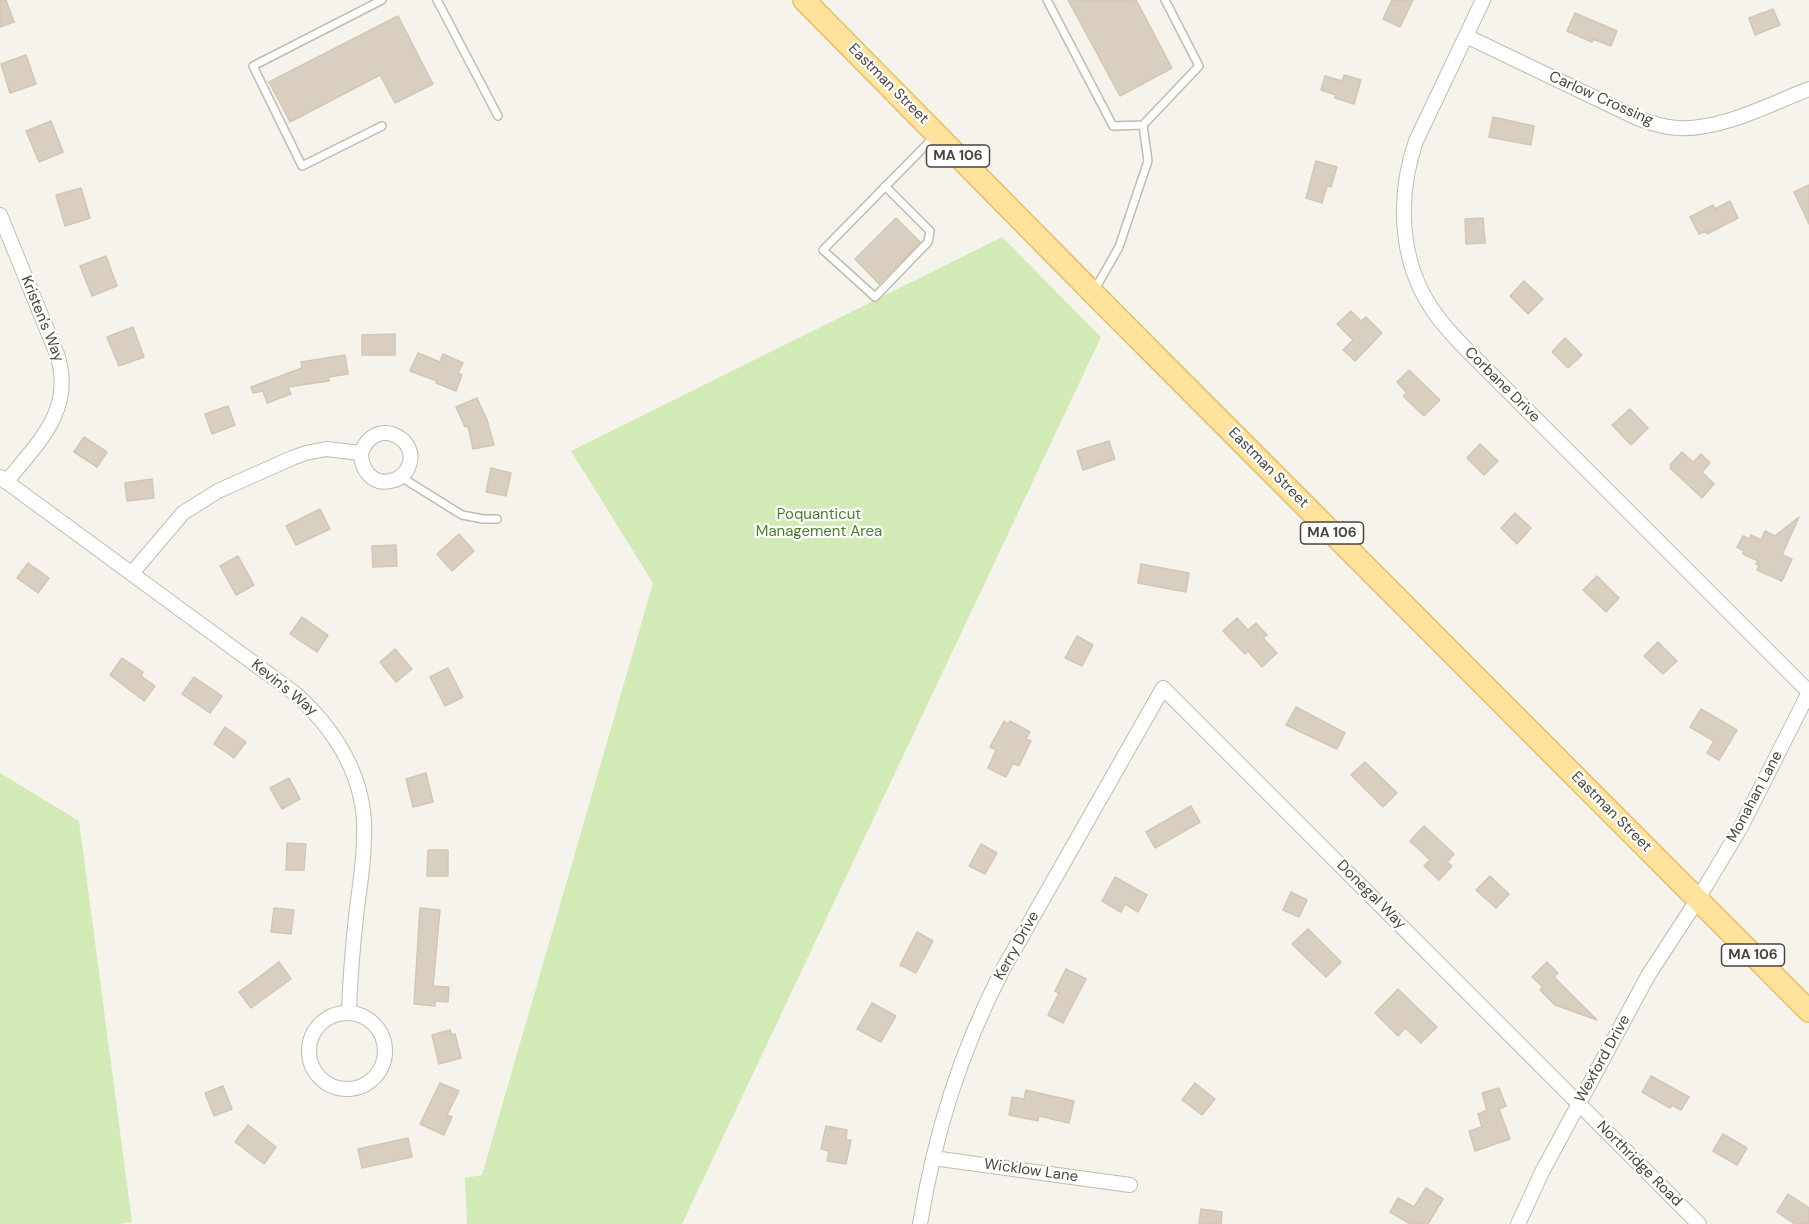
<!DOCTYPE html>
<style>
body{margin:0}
canvas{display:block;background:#f6f3ec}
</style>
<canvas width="1809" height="1224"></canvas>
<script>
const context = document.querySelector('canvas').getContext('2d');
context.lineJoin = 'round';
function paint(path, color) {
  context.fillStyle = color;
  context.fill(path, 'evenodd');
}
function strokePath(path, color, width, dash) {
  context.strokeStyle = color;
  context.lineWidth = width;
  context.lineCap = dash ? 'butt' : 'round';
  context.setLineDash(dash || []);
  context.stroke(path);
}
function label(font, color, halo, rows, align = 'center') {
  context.font = font + ' "DM Sans",sans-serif';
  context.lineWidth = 4.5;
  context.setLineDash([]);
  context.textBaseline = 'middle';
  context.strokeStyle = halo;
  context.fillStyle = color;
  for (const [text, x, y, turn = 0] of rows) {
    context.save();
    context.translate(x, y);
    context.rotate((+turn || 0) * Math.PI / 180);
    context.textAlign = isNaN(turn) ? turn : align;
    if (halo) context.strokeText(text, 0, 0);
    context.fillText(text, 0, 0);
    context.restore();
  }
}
const green = new Path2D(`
 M1002,237L1101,337L682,1224H467L465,1178L482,1175L653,583L571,451Z
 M0,773L79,821L132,1222L117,1224H0Z`);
const building = new Path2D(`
 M0,0H6L14,22L0,27Z
 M1068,0H1136L1172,68L1120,96Z
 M1392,0H1413L1400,27L1383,19Z
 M1773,9L1780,25L1755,35L1749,18Z
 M1575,13L1617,31L1611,46L1593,39L1592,42L1567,31Z
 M398,16L433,84L395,103L380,75L290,122L269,82Z
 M26,55L36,84L10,93L1,64Z
 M1344,75L1361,80L1354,104L1335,98L1336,95L1321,90L1325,76L1342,81Z
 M1493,117L1534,126L1531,145L1489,137Z
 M51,121L63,152L39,162L26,131Z
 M1316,161L1337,167L1331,187L1327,186L1322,203L1306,198Z
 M1809,185V224L1794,192Z
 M81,188L90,218L65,226L56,195Z
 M1730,201L1738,218L1707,234L1706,231L1699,234L1690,217L1713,205L1715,209Z
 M896,218L920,242L879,284L855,259Z
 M1483,218L1485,243L1466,244L1465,219Z
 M106,256L117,286L92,296L80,266Z
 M1524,281L1543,299L1528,314L1510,296Z
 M1351,311L1361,321L1366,317L1382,333L1355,361L1343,350L1353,340L1337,324Z
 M133,327L144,357L119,366L107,337Z
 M395,334V355H362V335Z
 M1565,338L1582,355L1568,368L1552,352Z
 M418,353L440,362L443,354L463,363L458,373L462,375L456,391L436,383L437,381L410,371Z
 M345,355L348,374L329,377V381L288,387L291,394L267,403L263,391L253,393L251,387L302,368L301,362Z
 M1409,370L1440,400L1424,416L1403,396L1407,393L1397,382Z
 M477,398L487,420L494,445L473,449L468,426L465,427L456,407Z
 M228,406L235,425L212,434L205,414Z
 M1630,409L1648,428L1631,445L1612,425Z
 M84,437L107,452L97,467L74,452Z
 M1109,441L1115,459L1083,470L1077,451Z
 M1480,444L1498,461L1484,475L1467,458Z
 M1682,452L1693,462L1701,454L1710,463L1702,472L1714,484L1702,498L1670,468L1672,467L1670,465Z
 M491,468L511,473L506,496L486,492Z
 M152,479L154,498L127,501L125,483Z
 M320,509L330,529L296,545L286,526Z
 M1515,513L1531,528L1517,544L1501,528Z
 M1799,517L1782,555L1792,559L1782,581L1757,570L1759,565L1756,564L1758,561L1743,554L1744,551L1737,547L1743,536L1750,539L1751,535L1761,540L1765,531L1775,536Z
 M459,534L474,551L452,571L437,554Z
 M396,545L397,566L373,567L372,546Z
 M238,556L254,585L236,595L220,566Z
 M28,563L49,578L38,593L17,578Z
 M1141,564L1189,573L1186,592L1138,583Z
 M1597,576L1619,598L1606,612L1583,590Z
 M302,617L328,635L317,652L290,634Z
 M1237,618L1248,630L1256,623L1267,635L1263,638L1277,653L1262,667L1248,651L1245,654L1223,631Z
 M1077,636L1093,645L1082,666L1065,658Z
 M1658,642L1677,661L1663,674L1644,656Z
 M395,649L412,669L396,682L380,662Z
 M122,658L143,672L141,676L155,686L144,701L110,675Z
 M448,668L463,697L445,706L430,677Z
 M194,677L222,696L210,713L182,694Z
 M1296,707L1345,733L1337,749L1286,725Z
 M1701,709L1737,730L1719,760L1707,753L1714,741L1690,727Z
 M1004,721L1008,724L1010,721L1030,732L1026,739L1031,741L1019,766L1013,763L1006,777L988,768L996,750L990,747Z
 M225,727L246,742L234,758L214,744Z
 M1365,762L1397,793L1383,807L1351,775Z
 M426,773L433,802L413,807L406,779Z
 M289,778L300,799L282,809L270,788Z
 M1191,806L1200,822L1155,848L1146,832Z
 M1424,826L1454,854L1447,862L1452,866L1439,880L1424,866L1430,860L1410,841Z
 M287,843L306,844L304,870H286Z
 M981,844L997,853L985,874L969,866Z
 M428,850H448V876H427Z
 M1490,876L1509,894L1496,908L1476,890Z
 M1115,877L1147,895L1138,912L1125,904L1121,912L1102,901Z
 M1291,892L1307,900L1299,917L1283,910Z
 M274,908L294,910L291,934L271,932Z
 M420,908L440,910L433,986L449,987L448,1002L435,1001V1006L414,1004Z
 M1308,929L1341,962L1326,977L1292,944Z
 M917,932L933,941L916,973L900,965Z
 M279,962L291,979L251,1008L239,992Z
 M1547,962L1558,973L1554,977L1597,1020L1555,1005L1540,990L1543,987L1532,977Z
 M1066,969L1086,979L1063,1023L1048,1015L1059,993L1055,991Z
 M1398,989L1437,1027L1421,1043L1405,1028L1398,1036L1375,1013Z
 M872,1003L896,1016L881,1042L857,1029Z
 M450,1030L452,1035L455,1034L461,1058L439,1064L432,1035Z
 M1651,1076L1689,1097L1681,1110L1672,1105L1670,1108L1642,1092Z
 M440,1083L459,1091L447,1115L452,1117L444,1135L420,1124Z
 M1195,1083L1215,1099L1202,1115L1182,1100Z
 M223,1086L232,1109L214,1116L205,1093Z
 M1499,1088L1506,1106L1499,1109L1510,1139L1475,1151L1469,1131L1482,1127L1478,1114L1487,1110L1482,1093Z
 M1026,1090L1074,1101L1069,1123L1039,1116L1038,1121L1009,1115L1012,1097L1024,1099Z
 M248,1125L276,1147L264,1164L235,1142Z
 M826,1126L847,1130L846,1140H851L846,1164L827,1161L829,1151L821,1149Z
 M1723,1134L1747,1148L1737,1165L1713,1151Z
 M408,1138L412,1157L362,1168L358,1149Z
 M1426,1188L1443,1199L1428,1224H1410L1390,1212L1398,1198L1414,1207Z
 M1788,1194L1809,1208V1224H1795L1777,1212Z
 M1201,1209L1222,1212L1221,1224H1199Z`);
const lane = new Path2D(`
 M437,0L498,116
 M1047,0L1113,126L1143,125L1199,66L1165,0
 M382,126L302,166L253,66L382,0
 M885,186L930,231L928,242L875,297L823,250L935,136
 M1094,291L1119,247L1148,161L1143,125
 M401,477L462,515L483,519H497`);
const street = new Path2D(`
 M1483,0L1416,141C1397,196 1399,260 1432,309C1442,324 1455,338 1468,351L1809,692
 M1466,36L1637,118C1650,123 1663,127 1677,128C1720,131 1770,104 1809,89
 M0,215L57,354C75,409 39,442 6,482
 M0,477L297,695C333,728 361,771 364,821C365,850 361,879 357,908C353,943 350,978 349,1013
 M132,573L183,513L218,491L292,458L306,453L326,449L361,453C374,415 422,438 408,468C404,475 398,480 390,481C372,485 361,469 361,453
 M309 1051a38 38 0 1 1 76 0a38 38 0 1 1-76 0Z
 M933,1158L1130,1185
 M920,1224C935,1133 960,1053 1002,971L1163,688L1699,1224
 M1518,1224L1543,1170L1649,974L1698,899L1741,827L1809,692`);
const primary = new Path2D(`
 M804,0L1093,293L1809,1011`);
const shields = [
 [958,156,63],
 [1332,533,63],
 [1753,955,63]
];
const shieldNames = [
 ["MA 106",958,156],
 ["MA 106",1332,533],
 ["MA 106",1753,955]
];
const streetNames = [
 ["Eastman Street",888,84,45],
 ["Carlow Crossing",1601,99,24],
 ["Kristen's Way",42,319,68],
 ["Corbane Drive",1502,385,45],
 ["Eastman Street",1268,468,45],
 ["Kevin's Way",284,688,39],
 ["Monahan Lane",1755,797,-62],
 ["Eastman Street",1611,812,45],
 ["Donegal Way",1371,895,45],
 ["Kerry Drive",1017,946,-61],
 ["Wexford Drive",1603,1059,-61],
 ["Northridge Road",1639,1164,45],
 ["Wicklow Lane",1031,1171,8]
];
const parkNames = [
 ["Poquanticut",819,515],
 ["Management Area",819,532]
];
paint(green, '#d2eab5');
paint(building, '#d8cfc1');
strokePath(building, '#d3c7b4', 1.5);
strokePath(lane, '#c2bbae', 10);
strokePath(street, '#c2bbae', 16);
strokePath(primary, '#e6c16a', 24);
strokePath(lane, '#fff', 7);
strokePath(street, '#fff', 14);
strokePath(primary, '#ffe39c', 21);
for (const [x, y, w] of shields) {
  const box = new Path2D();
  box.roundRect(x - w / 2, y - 11, w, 22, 4.5);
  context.fillStyle = '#fff';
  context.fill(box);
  strokePath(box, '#4b4439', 1.5);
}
label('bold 14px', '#4b4439', null, shieldNames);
label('15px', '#4b4439', '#fff', streetNames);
label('15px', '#4a7f2a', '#fff', parkNames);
</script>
